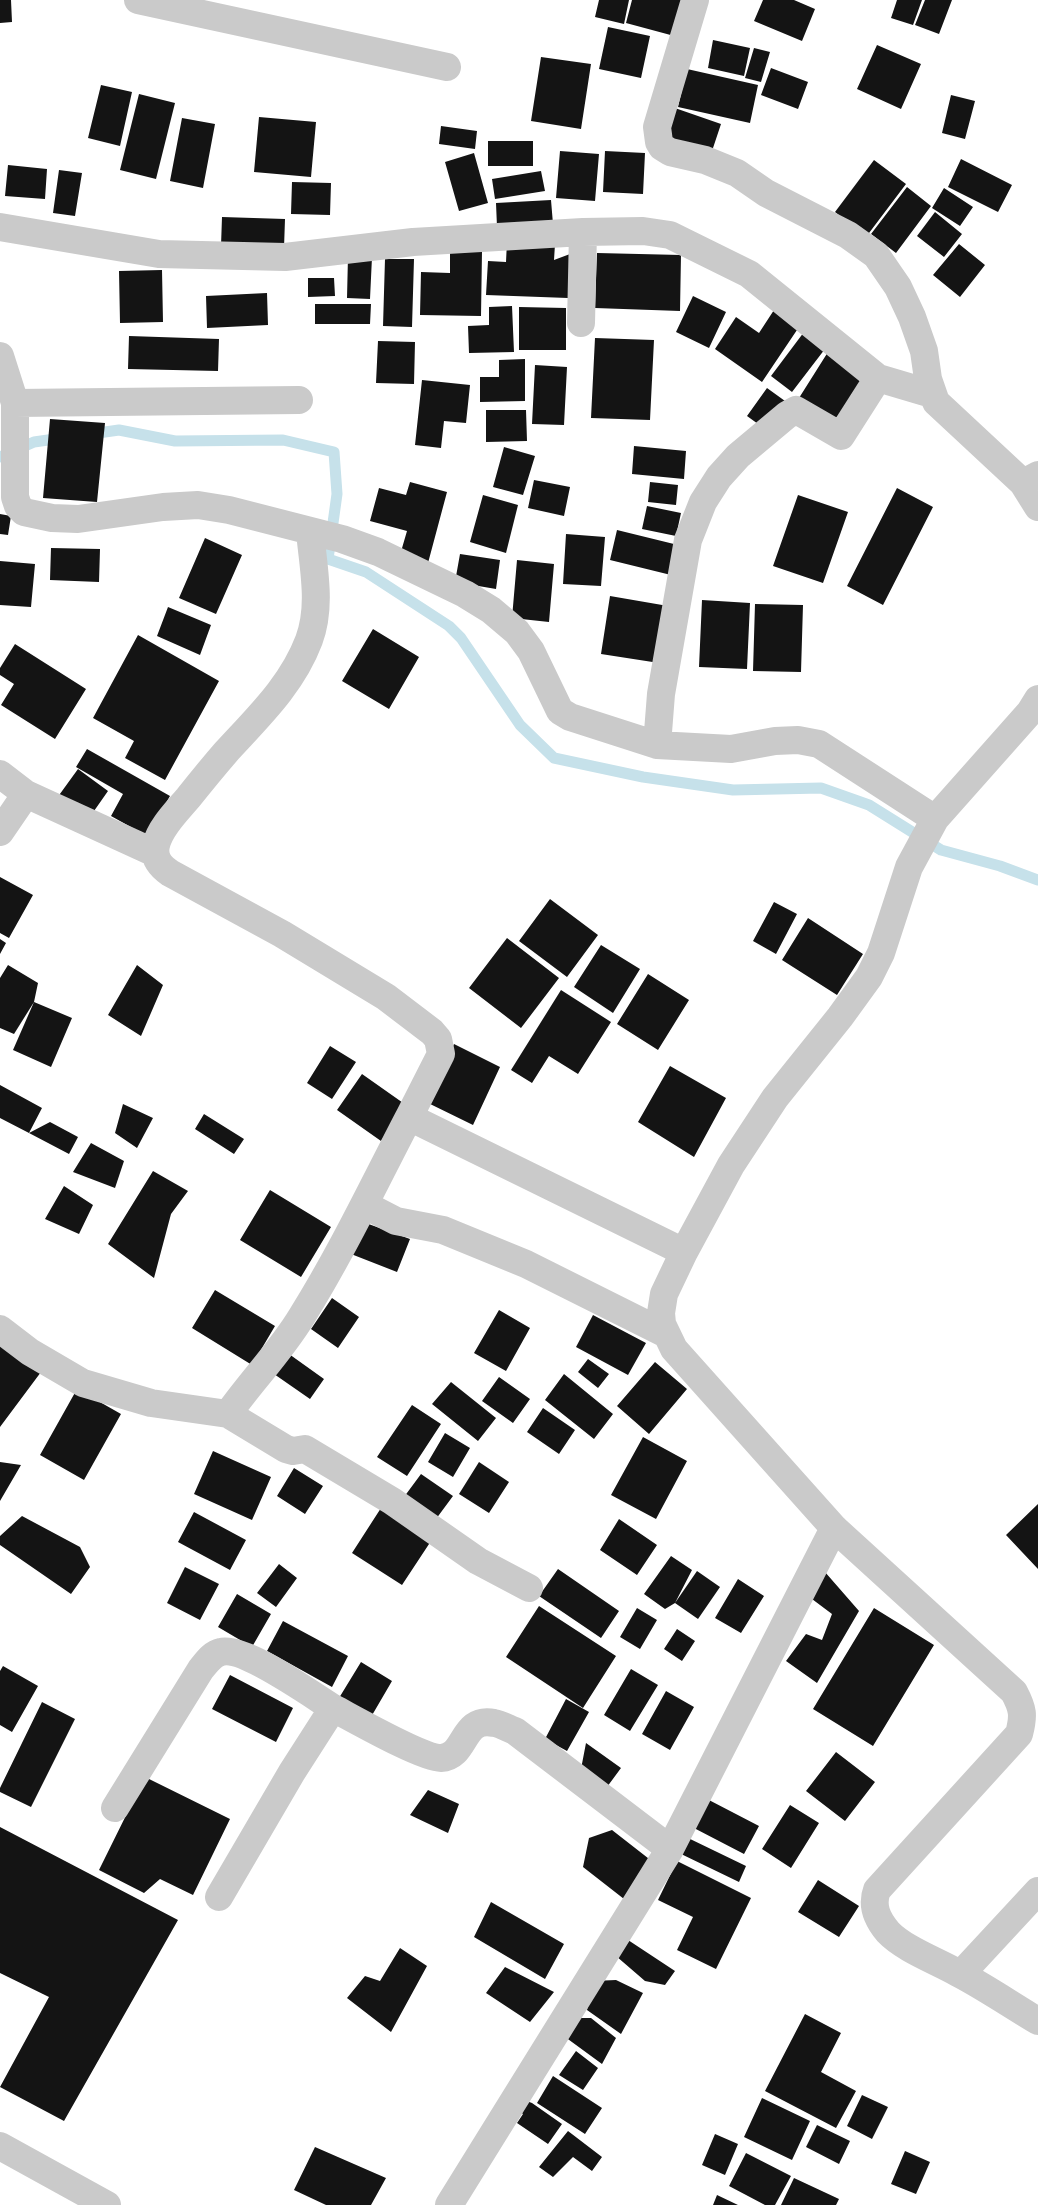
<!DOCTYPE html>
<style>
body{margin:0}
canvas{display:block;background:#fff}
</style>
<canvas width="1038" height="2205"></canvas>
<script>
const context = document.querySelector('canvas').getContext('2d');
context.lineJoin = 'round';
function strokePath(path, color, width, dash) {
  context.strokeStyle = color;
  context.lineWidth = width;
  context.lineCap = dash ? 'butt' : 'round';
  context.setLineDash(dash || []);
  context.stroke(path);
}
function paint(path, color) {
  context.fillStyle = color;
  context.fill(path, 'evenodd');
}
const stream = new Path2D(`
 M91,434L119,430L175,441L283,440L334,452L337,494L328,559L366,572L449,626L461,638L520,725L554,758L643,777L733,790L821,788L869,805L941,850L1000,866L1038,880
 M0,457L34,442L62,438`);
const building = new Path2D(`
 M0,0H11L12,22L0,23Z
 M599,0H629L624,24L595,17Z
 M632,0H688L678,37L626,23Z
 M763,0H794L815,9L802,41L754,21Z
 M897,0H922L913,25L891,18Z
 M925,0H952L939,34L915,25Z
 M608,27L650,36L641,78L599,69Z
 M713,40L750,48L744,76L708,68Z
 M877,45L921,64L901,109L857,89Z
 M754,48L770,52L761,82L745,78Z
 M541,57L591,64L581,129L531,121Z
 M771,68L808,82L798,109L761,95Z
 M687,69L758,85L750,123L678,107Z
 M101,85L132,92L120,146L88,138Z
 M139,94L175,103L156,179L120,170Z
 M951,95L975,101L965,139L942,133Z
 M672,107L721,124L710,157L661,140Z
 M259,117L316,122L311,177L254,172Z
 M182,118L215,124L203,188L170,181Z
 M441,126L477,131L475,149L439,144Z
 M488,141H533V166H488Z
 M560,151L599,154L595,201L556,198Z
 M605,151L645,153L643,194L603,192Z
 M474,153L488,203L459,211L445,162Z
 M961,159L1012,185L998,212L948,187Z
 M874,160L906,184L866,237L835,212Z
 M8,165L47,169L45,199L5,196Z
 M59,170L82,173L75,216L53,213Z
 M541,171L545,191L495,199L492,179Z
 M292,182L331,183L330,215L291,214Z
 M907,187L931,206L896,253L871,234Z
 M944,188L973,207L960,226L932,208Z
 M551,200L553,224L497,227L496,203Z
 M935,212L962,234L944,257L917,236Z
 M222,217L285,219L284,248L221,246Z
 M507,241L555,244L554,260L570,254L568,298L486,295L488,261L506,262Z
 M959,244L985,265L960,297L933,275Z
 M450,251H482L481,316L420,315L421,272L450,273Z
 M597,253L681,255L680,311L595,308Z
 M348,256L372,257L370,299L347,298Z
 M385,259H414L412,327L383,326Z
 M162,270L163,322L120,323L119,271Z
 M308,278H334L335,296L308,297Z
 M267,293L268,325L207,328L206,296Z
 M693,296L726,312L709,348L676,332Z
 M315,304H371L370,324H315Z
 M512,306L514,352L469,353L468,326L489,325V307Z
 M519,307L566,308V350H519Z
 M774,310L799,327L762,382L715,349L736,317L759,333Z
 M807,328L828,345L792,392L771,376Z
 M129,336L219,339L218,371L128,369Z
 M595,338L654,340L650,420L591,418Z
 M378,341L415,342L414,384L376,383Z
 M828,352L871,380L842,426L799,398Z
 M525,359V401L480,402V377H499V360Z
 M535,365L567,367L564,425L532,424Z
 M422,380L470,385L466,423L444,421L441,448L415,445Z
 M767,388L785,401L765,429L747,416Z
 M486,410H526L527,441L486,442Z
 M50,419L105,423L97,502L43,498Z
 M634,446L686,451L684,479L632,474Z
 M504,447L535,456L523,495L493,487Z
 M534,480L570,487L564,516L528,508Z
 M410,482L447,492L428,563L400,555L407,531L370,521L379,488L406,495Z
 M650,482L678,485L676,505L648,502Z
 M897,488L933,507L883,605L847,586Z
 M483,495L518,505L506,553L470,542Z
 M798,495L848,512L823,583L773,566Z
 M647,506L681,513L676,536L642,529Z
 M0,514L11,516L8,535L0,534Z
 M617,530L678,545L671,575L610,560Z
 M566,534L605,537L601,586L563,584Z
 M205,538L242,555L216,614L179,598Z
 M51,548L100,549L99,582L50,580Z
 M460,554L500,560L496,589L455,582Z
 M517,560L554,564L549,622L512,618Z
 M0,561L35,564L31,607L0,605Z
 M610,596L668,606L659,663L601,654Z
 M702,600L750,603L747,669L699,667Z
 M755,604L803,605L801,672L753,671Z
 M168,607L211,625L200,655L157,636Z
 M373,629L419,657L389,709L342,681Z
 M138,635L219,681L165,780L125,758L134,741L93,718Z
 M15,644L86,689L55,739L1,705L14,684L0,675V668Z
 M87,749L170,796L147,836L111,816L123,794L76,767Z
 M78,769L108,791L87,821L57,798Z
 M0,877L33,895L9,938L0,933Z
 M550,899L598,935L567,977L519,941Z
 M774,902L797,914L776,954L753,941Z
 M808,918L863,954L837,995L782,960Z
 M507,938L559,978L521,1028L469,988Z
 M0,939L6,943L0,954Z
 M601,945L640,969L613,1013L574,987Z
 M8,965L38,983L34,1002L14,1034L0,1028V978Z
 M137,965L163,985L141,1036L108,1015Z
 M648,974L689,1000L658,1050L617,1024Z
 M561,990L611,1022L578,1074L549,1056L532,1083L511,1070Z
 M34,1002L72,1018L51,1067L13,1050Z
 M454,1044L500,1067L473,1125L426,1102Z
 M330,1046L356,1062L332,1099L307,1083Z
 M670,1066L726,1098L694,1157L638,1122Z
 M362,1074L406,1105L381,1141L337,1110Z
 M0,1085L42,1108L29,1133L0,1118Z
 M123,1104L153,1118L137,1148L115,1133Z
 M204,1114L244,1139L234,1154L195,1129Z
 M50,1122L78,1137L69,1154L29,1133Z
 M91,1143L124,1161L115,1188L73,1172Z
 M153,1171L188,1191L171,1214L154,1278L108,1244Z
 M64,1186L93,1205L79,1234L45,1219Z
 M270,1190L331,1227L301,1277L240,1240Z
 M363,1222L410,1239L397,1272L351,1254Z
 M215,1290L275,1326L252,1365L192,1328Z
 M332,1298L359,1317L338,1348L311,1329Z
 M499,1310L530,1328L506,1371L474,1353Z
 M593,1315L646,1343L628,1375L576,1347Z
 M0,1342L41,1372L0,1427Z
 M289,1354L324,1379L310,1399L274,1374Z
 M588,1359L609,1374L598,1388L578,1372Z
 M655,1362L687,1389L649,1434L617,1406Z
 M564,1374L613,1414L594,1439L545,1400Z
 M499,1377L530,1399L513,1423L482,1401Z
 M451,1382L496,1418L478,1441L432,1404Z
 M77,1389L121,1414L84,1480L40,1455Z
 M412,1405L441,1424L407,1476L377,1457Z
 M543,1408L575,1430L559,1454L527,1432Z
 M445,1433L470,1448L453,1477L428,1462Z
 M643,1437L687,1461L656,1519L611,1495Z
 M213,1451L271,1477L252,1520L194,1494Z
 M0,1462L21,1465L0,1501Z
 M479,1462L509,1482L489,1513L459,1494Z
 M294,1468L323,1486L305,1514L277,1496Z
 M421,1474L453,1496L436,1519L404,1497Z
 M1038,1504V1569L1006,1535Z
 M381,1508L431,1541L402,1585L352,1553Z
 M194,1512L246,1540L230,1570L178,1542Z
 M22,1516L80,1547L90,1567L71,1594L0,1545V1536Z
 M619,1519L657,1545L637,1575L600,1550Z
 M671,1556L692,1570L675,1603L697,1571L720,1587L698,1619L675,1603L665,1609L644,1594Z
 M279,1564L297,1578L276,1607L257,1593Z
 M185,1567L219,1584L200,1620L167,1603Z
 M558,1569L619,1611L601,1638L539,1596Z
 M825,1572L859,1611L817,1683L786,1661L806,1634L822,1640L832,1614L808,1596Z
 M738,1579L764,1596L741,1633L715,1618Z
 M237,1594L271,1614L252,1647L218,1627Z
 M539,1606L616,1656L583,1708L506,1657Z
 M637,1608L657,1620L640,1649L620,1637Z
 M874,1608L934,1645L873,1746L813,1709Z
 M283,1621L348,1656L332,1687L267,1651Z
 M677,1629L695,1641L682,1661L664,1649Z
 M361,1662L392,1681L371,1717L339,1698Z
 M3,1666L38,1686L12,1732L0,1725V1671Z
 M631,1669L658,1685L630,1731L604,1715Z
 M230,1675L293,1708L276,1742L212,1709Z
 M666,1691L694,1707L670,1750L642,1734Z
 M566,1699L589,1712L567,1751L545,1739Z
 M42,1702L75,1719L31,1807L0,1792V1788Z
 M586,1743L621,1768L607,1787L581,1769Z
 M836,1752L875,1782L845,1821L806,1791Z
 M145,1777L230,1819L193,1895L160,1879L144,1893L99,1870Z
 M428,1790L459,1804L448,1833L410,1815Z
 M707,1799L759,1826L744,1854L692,1827Z
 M790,1805L819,1823L791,1868L762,1849Z
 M0,1827L178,1920L64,2121L0,2087L49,1997L0,1973Z
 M612,1830L653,1862L624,1899L583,1867L589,1838Z
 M686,1837L746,1866L739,1882L679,1853Z
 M677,1861L751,1898L716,1969L677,1950L693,1917L658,1900Z
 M818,1880L859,1906L839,1937L798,1912Z
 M491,1902L564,1944L545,1979L474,1937Z
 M625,1938L675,1971L665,1985L645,1981L616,1956Z
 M400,1948L427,1966L391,2032L347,1998L365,1976L380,1981Z
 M505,1967L554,1992L530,2022L486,1993Z
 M616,1980L643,1993L621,2034L587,2010L593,1981Z
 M805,2014L841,2033L821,2072L856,2091L836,2128L765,2091Z
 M576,2018H591L616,2038L602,2064L561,2034Z
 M576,2051L598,2068L583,2090L559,2075Z
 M553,2076L602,2108L585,2134L537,2103Z
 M862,2095L888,2107L872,2139L847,2126Z
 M762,2098L810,2121L792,2160L744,2137Z
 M524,2100L532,2103L562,2124L548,2144L517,2123L523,2114L517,2110Z
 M817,2125L850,2141L839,2164L806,2147Z
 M568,2131L602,2157L592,2171L573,2157L553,2177L539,2167Z
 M715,2134L738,2144L725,2175L702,2165Z
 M315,2147L386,2178L371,2205H326L294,2190Z
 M905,2151L930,2162L916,2194L891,2184Z
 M746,2153L791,2176L775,2205H765L729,2186Z
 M794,2178L839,2199L836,2205H781Z
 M717,2195L738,2205H713Z`);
const minor = new Path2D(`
 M138,0L447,67
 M695,0L657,127L659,142L662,147L670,152L705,160L737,173L766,193L848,235L876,255L898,287L912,317L924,351L928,379L936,402L1023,483
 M0,227L159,254L285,257L413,242L583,232L643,231L670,235L749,274L878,378L932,394
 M581,323L583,232
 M0,356L15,403V497L18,506L24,512L52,518L78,519L163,507L198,505L229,510L342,539L378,552L465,594L491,610L517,632L531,651L560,711L570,717L657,745
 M878,378L841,436L796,410L787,415L738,456L719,477L703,502L688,540L661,694L657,745L731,749L775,741L798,740L819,744L935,819
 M15,403L299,400
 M1038,475L1023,483L1038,507
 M310,531C313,567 322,605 309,640C292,685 259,716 226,752C213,767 200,783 188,798C177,811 160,828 156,845C153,858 160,866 170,873L282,934L386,997L432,1032L438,1039L441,1054L409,1117
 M1038,699L1030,712L935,819L909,867L881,953L869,977L840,1017L775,1098L731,1165L684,1252L664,1294L661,1313L662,1324L674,1349L834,1528L1014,1692C1023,1709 1024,1715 1019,1734L877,1890C871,1906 877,1919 888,1932C904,1949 937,1961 958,1973C985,1987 1011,2005 1038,2021
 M0,774L26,794
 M0,832L26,794L155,853
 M365,1205L396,1221L443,1230L526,1264L666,1334
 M0,1329L30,1352L83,1383L151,1403L228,1414C252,1380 281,1351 302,1316C342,1252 374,1184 409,1117L684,1252
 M228,1414L286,1449L293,1451L305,1449L392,1501L478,1561L529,1588
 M115,1808L201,1669C207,1662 212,1654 221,1652C244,1646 312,1695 333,1708
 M219,1897L292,1772L333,1708C354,1719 422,1758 441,1758C467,1757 461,1716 494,1723C501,1724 509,1729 515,1731L670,1849
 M961,1974L1038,1891
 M449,2205L670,1849L834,1528`);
const tertiary = new Path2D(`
 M0,2146L107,2205`);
strokePath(stream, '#c6e1ea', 11);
paint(building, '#141414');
strokePath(minor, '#cacaca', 28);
strokePath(tertiary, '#cacaca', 28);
</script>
